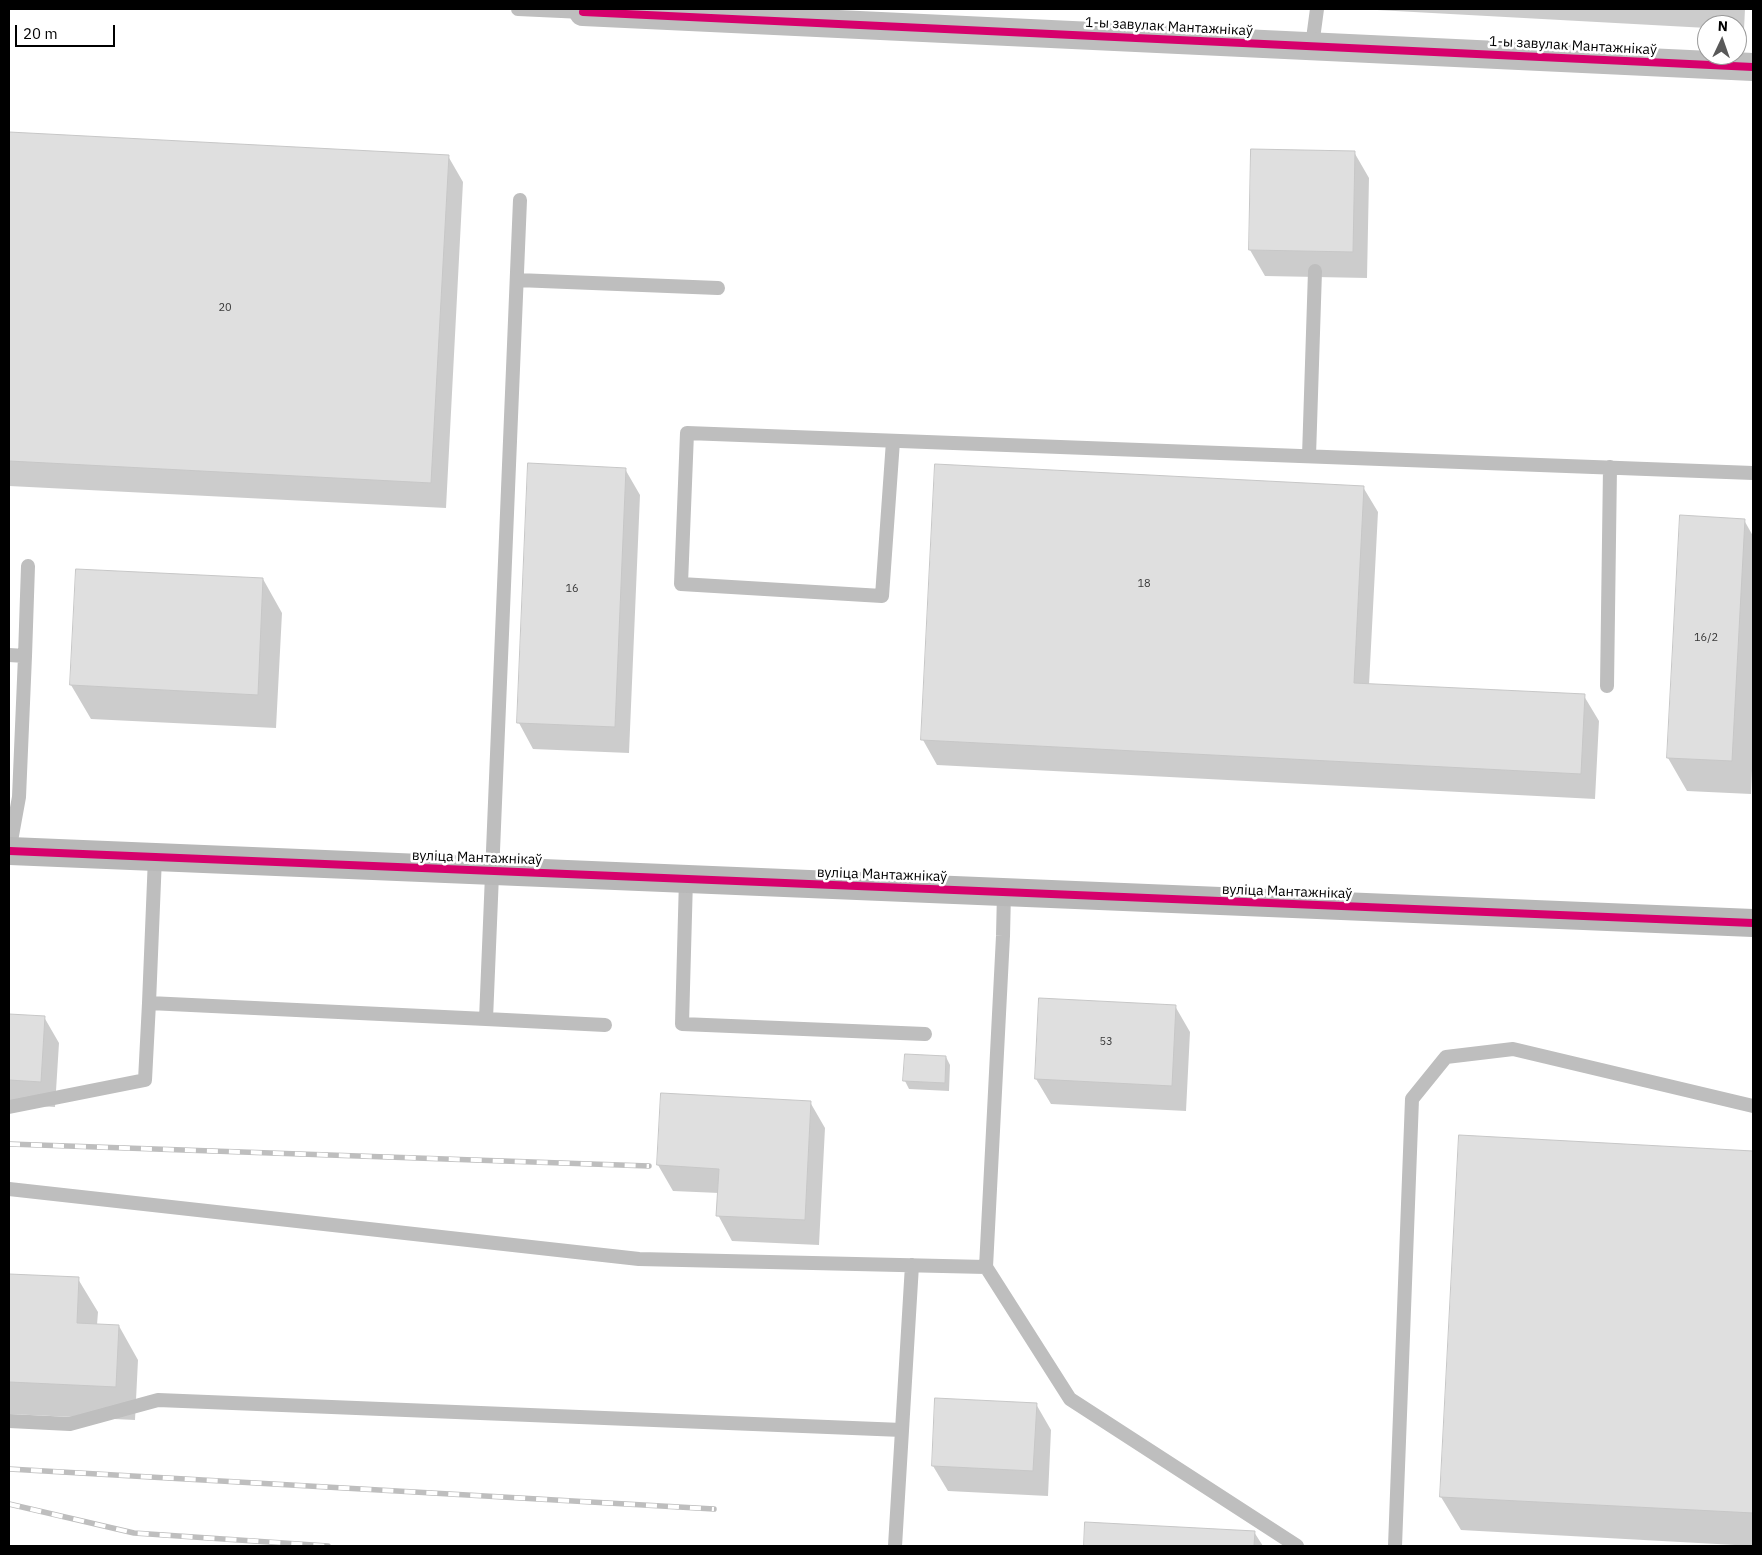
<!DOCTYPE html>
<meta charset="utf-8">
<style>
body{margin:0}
#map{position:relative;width:1762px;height:1555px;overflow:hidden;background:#fff;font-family:"IBM Plex Sans",sans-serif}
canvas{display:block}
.frame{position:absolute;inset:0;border:10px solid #000;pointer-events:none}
.north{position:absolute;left:1697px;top:15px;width:50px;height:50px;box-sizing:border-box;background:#fff;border:1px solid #999;border-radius:50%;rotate:3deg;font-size:14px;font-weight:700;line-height:20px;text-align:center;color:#000}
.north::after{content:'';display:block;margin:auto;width:18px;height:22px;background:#595959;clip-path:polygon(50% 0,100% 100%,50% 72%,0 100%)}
.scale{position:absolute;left:15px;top:25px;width:100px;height:22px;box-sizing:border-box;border:2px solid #000;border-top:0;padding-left:6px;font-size:15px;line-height:18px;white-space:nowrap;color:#000;-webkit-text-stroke:4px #fff;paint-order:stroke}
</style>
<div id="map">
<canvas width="1762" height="1555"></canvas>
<div class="frame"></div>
<div class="north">N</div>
<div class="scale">20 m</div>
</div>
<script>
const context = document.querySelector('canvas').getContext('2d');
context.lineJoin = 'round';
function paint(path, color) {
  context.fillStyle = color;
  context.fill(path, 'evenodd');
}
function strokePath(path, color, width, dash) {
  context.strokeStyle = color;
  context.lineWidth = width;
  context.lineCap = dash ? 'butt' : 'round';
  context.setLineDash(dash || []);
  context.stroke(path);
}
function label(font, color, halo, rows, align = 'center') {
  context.font = font + ' "IBM Plex Sans",sans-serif';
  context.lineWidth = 5;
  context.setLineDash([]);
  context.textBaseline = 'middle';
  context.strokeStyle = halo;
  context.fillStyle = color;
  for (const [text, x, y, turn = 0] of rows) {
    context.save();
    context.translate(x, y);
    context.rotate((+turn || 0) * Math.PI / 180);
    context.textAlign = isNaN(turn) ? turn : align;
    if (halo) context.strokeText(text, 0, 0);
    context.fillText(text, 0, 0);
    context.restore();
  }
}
const shadow = new Path2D(`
 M1376,9H1745L1744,30L1737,29V25H1707V28L1377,10Z
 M9,133L448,156L463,182L446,508L9,486Z
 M1354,152L1369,178L1367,278L1265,276L1250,250Z
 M529,465L625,469L640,495L629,753L533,749L519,723Z
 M1363,487L1378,512L1369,685L1584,696L1599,721L1595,799L937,765L923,740Z
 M1744,520L1753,536V747L1751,794L1687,791L1668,758Z
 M77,570L263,579L282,613L276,728L91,719L71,685Z
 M1175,1006L1190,1032L1186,1111L1051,1104L1036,1079Z
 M9,1015L44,1017L59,1043L55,1107L9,1104Z
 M946,1057L950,1065L949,1091L909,1089L905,1081Z
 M662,1094L810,1102L825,1128L819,1245L732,1241L718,1215L719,1193L673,1191L658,1165Z
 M1460,1137L1753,1152V1546L1461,1530L1441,1497Z
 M9,1275L78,1279L98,1312L97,1325L119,1326L138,1360L135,1420L9,1414Z
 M1036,1404L1051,1430L1048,1496L948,1491L933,1466Z
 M1087,1523L1254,1532L1263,1546H1085Z`);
const building = new Path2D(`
 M9,132L449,155L431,483L9,461Z
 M1251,149L1355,151L1353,252L1249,250Z
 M528,463L626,468L615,727L517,723Z
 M935,464L1364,486L1354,683L1585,694L1581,774L921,740Z
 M1680,515L1745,519L1732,761L1667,758Z
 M76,569L263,578L258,695L70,685Z
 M1039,998L1176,1005L1172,1086L1035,1079Z
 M9,1014L45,1016L41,1082L9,1080Z
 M905,1054L946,1056L945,1083L903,1081Z
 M661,1093L811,1101L805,1220L716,1216L719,1169L657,1165Z
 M1459,1135L1753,1151V1513L1440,1497Z
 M9,1274L79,1277L77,1323L119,1325L116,1387L9,1382Z
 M935,1398L1037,1403L1033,1471L932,1466Z
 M1085,1522L1255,1531L1254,1546H1084Z`);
const lane = new Path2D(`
 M518,9L583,12
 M1312,46L1317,9
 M517,280L718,288
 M893,441L882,596L681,584L687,433L1753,473
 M1309,456L1315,271
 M9,655L25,656L19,797L9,852
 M25,656L28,566
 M1607,686L1610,467
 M155,857L149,1003L486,1019L520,200
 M686,879L682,1024L925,1034
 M486,1019L605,1025
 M9,1107L145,1080L149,1003
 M9,1189L639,1259L986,1267L1003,936L1004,892
 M986,1267L1070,1399L1297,1546
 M9,1421L70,1424L158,1400L902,1430
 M895,1546L912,1265
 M1395,1546L1412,1099L1446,1057L1513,1049L1753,1106`);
const street = new Path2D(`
 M583,12L1753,67`);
const secondary = new Path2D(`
 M10,851L1753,923`);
const rail = new Path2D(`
 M9,1144L649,1166
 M9,1469L714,1509
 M9,1504L134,1533L328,1546`);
const cycleway = new Path2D(`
 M583,12L1753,67
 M10,851L1753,923`);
const numberNames = [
 ["20",225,308],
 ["18",1144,584],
 ["16",572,589],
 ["16/2",1706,638],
 ["53",1106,1042]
];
const streetNames = [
 ["1-ы завулак Мантажнікаў",1169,27,3],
 ["1-ы завулак Мантажнікаў",1573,46,3],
 ["вуліца Мантажнікаў",477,858,2],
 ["вуліца Мантажнікаў",882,875,2],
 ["вуліца Мантажнікаў",1287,892,2]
];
paint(shadow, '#0003');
paint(building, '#dfdfdf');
strokePath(building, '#c7c7c7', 1);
strokePath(lane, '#bebebe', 14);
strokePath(street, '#bebebe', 28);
strokePath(secondary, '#b8b8b8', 28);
strokePath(rail, '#bebebe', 5.5);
strokePath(rail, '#fff', 4, [11]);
strokePath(cycleway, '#d6006c', 8);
label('11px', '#383838', null, numberNames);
label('14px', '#000', '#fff', streetNames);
</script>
